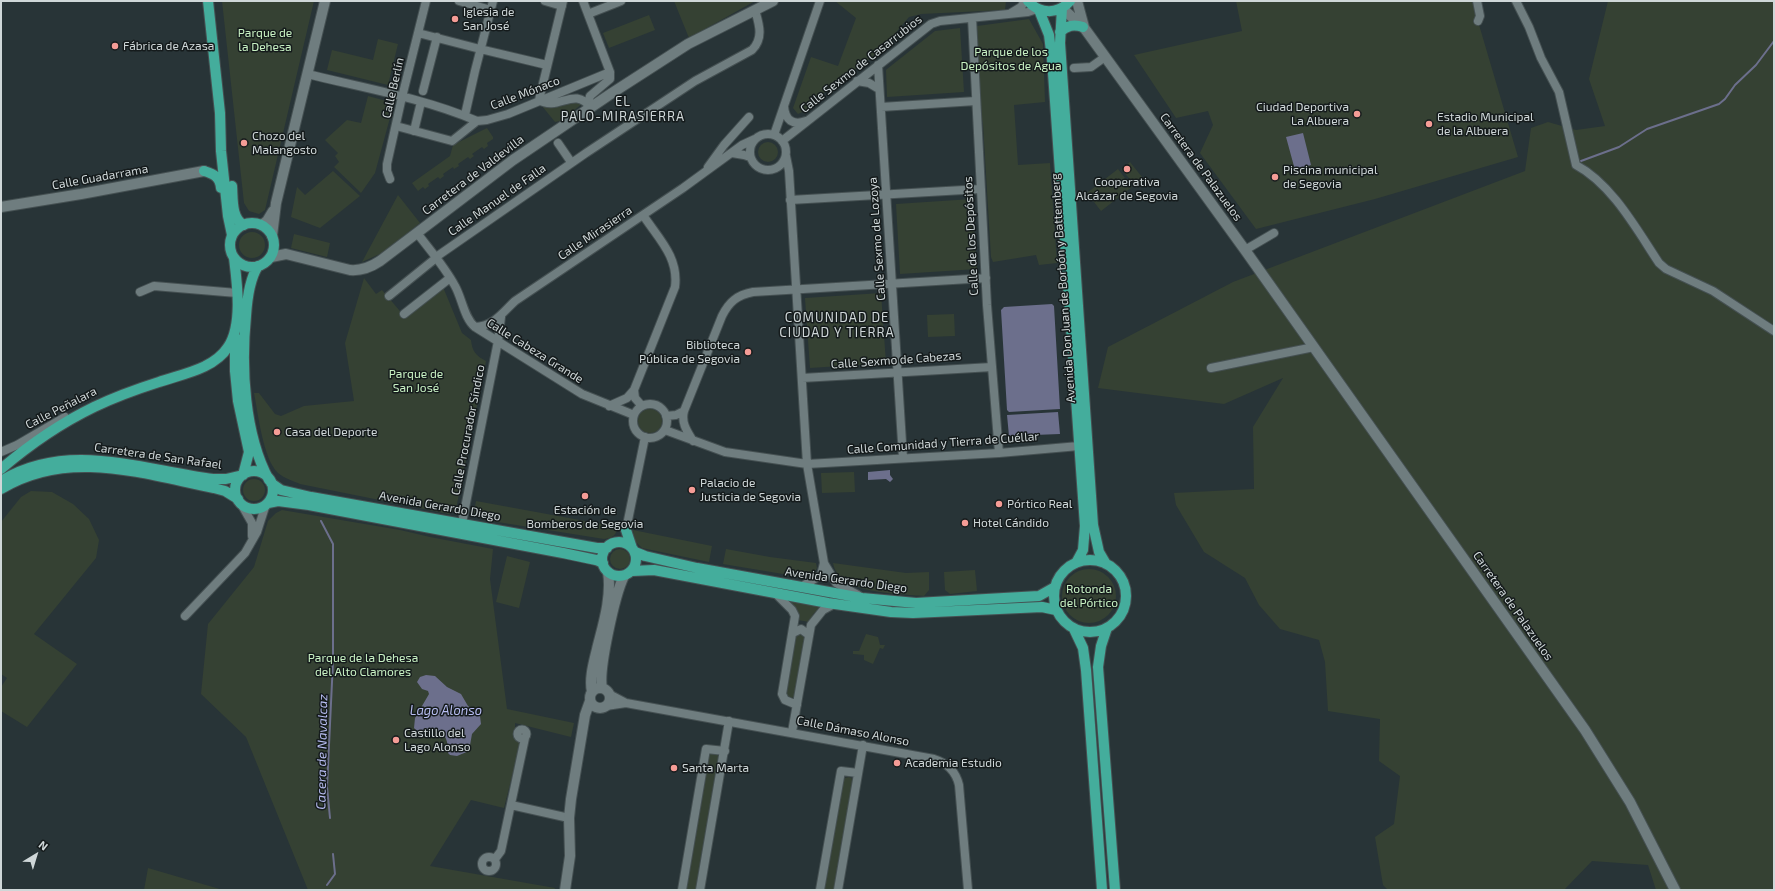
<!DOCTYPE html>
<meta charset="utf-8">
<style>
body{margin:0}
#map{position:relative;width:1775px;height:891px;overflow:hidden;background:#283437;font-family:"Exo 2",sans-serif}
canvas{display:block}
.frame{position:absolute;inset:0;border:2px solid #cfd7d8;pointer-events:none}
.north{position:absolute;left:16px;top:835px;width:40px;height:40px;-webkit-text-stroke:3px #151b1c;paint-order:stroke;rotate:38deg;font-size:11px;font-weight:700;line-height:16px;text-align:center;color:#cfd7d8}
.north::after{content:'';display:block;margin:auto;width:14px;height:18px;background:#cfd7d8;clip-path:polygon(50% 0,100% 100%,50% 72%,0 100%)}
</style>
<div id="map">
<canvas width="1775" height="891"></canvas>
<div class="frame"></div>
<div class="north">N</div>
</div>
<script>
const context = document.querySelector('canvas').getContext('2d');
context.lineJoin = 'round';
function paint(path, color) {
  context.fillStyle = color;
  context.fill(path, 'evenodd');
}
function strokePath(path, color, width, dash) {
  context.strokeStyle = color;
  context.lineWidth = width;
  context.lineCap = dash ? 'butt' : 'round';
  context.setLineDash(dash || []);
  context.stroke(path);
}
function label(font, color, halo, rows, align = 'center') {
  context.font = font + ' "Exo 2",sans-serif';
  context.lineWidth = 3;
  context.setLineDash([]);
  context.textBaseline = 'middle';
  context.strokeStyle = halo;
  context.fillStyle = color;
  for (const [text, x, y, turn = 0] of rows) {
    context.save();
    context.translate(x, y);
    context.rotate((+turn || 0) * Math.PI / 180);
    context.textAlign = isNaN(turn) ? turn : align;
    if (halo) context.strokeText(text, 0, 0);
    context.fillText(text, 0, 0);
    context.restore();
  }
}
const green = new Path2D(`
 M222,1H314L265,210L259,214L249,211L244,203Z
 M674,1H755L689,38Z
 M835,1H1006L1005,10L921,14L909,17L887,43L876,54L820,96L806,110L798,114L793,108L811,57L838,66L856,18Z
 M1236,1H1472L1518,157L1375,199L1256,229L1200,153L1213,125L1208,111L1176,118L1134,55L1242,31Z
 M1608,1H1774V890H1656L1648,865L1592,861L1564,890H1388L1383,885L1375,837L1394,824L1400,776L1379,761L1380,719L1328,711L1325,662L1319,640L1280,629L1259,605L1245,578L1204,552L1176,505L1174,493L1254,489L1253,427L1283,378L1224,404L1098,388L1108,347L1233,282L1525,171L1531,128L1548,122L1576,130L1605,126L1589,79Z
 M649,15L655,30L609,48L603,33Z
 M1029,19L1043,44L1045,102L1014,105L1018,165L1050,163L1057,263L1039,265L1036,255L993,262L991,257L983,124L980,110L977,26Z
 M960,28L964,92L887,97L886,70L887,69L935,31Z
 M378,39L398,44L388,85L327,70L332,50L373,60Z
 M368,96L394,103L375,173L361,193L334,167L339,162L335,156L338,153L325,140L347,120L361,123Z
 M576,101L582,104L573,111L565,120L555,122L542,106L561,105Z
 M487,128L493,137V139L487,143L488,146L484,149L482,147L472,154L474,156L470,159L468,157L458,164L459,166L454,169L453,167L443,174L444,176L440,179L438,177L428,184L429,186L425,189L423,187L418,191L412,183L450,156L453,145Z
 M758 152a10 10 0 1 1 20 0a10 10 0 1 1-20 0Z
 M1130,162L1142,177L1134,184L1121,169Z
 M1118,169L1132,187L1101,211L1087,193Z
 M333,171L360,196L320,228L291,217L297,187L305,195Z
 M398,195L420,223L382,253L362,262Z
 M972,199L977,269L900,274L896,204Z
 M239 245a13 13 0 1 1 26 0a13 13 0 1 1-26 0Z
 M294,234L330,243L327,257L291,248Z
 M364,278L376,294L382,290L405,317L443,287L462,333L471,340C472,351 476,356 486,361L456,509L449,514L300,484C293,481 284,478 278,473C263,459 258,413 254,393H259L275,414L281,416L304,406L354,401L345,343Z
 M881,293L886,363L810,368L805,298Z
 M954,314L955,336L928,337L927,315Z
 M638 421a12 12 0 1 1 24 0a12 12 0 1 1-24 0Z
 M854,472L855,492L822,493L821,473Z
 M243 490a11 11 0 1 1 22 0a11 11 0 1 1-22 0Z
 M31,491L52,492L73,504L89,519L99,540L96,558L34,634L77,664L27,727L1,711V687L7,678L1,674V522L21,497Z
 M476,501L618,527C616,536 612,538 604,539L485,520L478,517L474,513Z
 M282,510L400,530L430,537L493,549L490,579L507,709L574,723L571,737L515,723V739L521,741L504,808L471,800L430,866L555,888L554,890H308L246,737L201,694L208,624L254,567L268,521L276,513Z
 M633,530L712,546L709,562L642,548L635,541Z
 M610 559a10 10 0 1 1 20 0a10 10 0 1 1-20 0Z
 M726,549L770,557L816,563L817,568L814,573L807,578L723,564Z
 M507,556L530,562L519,608L496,602Z
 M833,563L906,573L929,572V590L924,596C899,594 838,594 833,563Z
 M1062 596a27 27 0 1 1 54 0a27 27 0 1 1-54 0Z
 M975,570L977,591L950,594L945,590L944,572Z
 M788,601L821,607L814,613L809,622L798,620Z
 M800,634L805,637L795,696L792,698L785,695L795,637Z
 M866,634L878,637L880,645H885L883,649L880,648L873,664L864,660V655L853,654V651H859Z
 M712,753L716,754L719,756V761L697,890H684L709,755Z
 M849,777L853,779L854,783L835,890H822L843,782L845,778Z
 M148,868L223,890H144Z`);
const water = new Path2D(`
 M1303,133L1311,165L1295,170L1286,137Z
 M1052,304L1054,306L1060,409L1009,412L1007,410L1001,310L1004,307Z
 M1058,412L1060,434L1009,436L1007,415Z
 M890,470V475L893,479L890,482L886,479L868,480V472Z
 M426,675L435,676L447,687L461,694L468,706L480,716L481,724L472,734L469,751L457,756L450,755L448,753C448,743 447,732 434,730C431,730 423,732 418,732L414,728L415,718L429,694L428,691L422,689L417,682L420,677Z`);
const stream = new Path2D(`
 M1581,161L1619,147L1647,129L1719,104L1725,99L1735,85L1756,65L1774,41
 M321,521L333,544V661L327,787L330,818
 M327,885L335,874L333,854`);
const minor = new Path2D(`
 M459,1L491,10
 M545,1L562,6
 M1477,1L1480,16L1478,21
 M1516,1L1529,27L1541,58L1559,92L1576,165C1612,184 1637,230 1659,263L1666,269L1713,291L1774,331
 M1011,13L1021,7L1025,1
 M588,14L621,1
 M972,18L987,305L999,453
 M418,33L480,49L547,65
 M878,65L903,458
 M1074,68L1091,67L1105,57
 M307,74C364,88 423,98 477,121
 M857,81L869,83L879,89
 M423,91L437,37
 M539,100C559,112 574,85 591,108L589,100L590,96L610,79V72L583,1
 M539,100L563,1
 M784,106C785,120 793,126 806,121
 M881,107L976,101
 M465,115L475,71L493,1
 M396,126L452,141L477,121L487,120L508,114L610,72
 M414,131L421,102
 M750 152a18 18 0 1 1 36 0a18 18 0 1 1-36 0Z
 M774,135L820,1
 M782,141L931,24L940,21L1028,12L1037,9
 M558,143L571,162
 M732,153L744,155L750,157
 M786,156L789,171L807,464L824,563L821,575L801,587
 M708,167L724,145L749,117
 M390,179L387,171V164L402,97L426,1
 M790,200L981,189
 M417,233C430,250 445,267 455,286C462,298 464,318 475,327L582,394L634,415
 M1245,250L1274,233
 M436,257L586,153L695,81L752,50C764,38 759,24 755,10
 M140,292L154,286L237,293
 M389,296L436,258
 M404,314L450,278
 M475,327C494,326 502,313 515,301L683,188L742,145L755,139
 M1211,368L1314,347
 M802,378L992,367
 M634,390L635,398L642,406
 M633 421a17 17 0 1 1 34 0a17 17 0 1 1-34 0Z
 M609,406L627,398L634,390L675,287C679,257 658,238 643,215
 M666,416L676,415L684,411
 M665,430L725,452L807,464L999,453L1079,446
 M693,441C687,431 681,423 684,411L722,316C729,302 737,295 753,292L986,278
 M1,452L17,445L65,417
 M240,502L252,523V536
 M462,523L498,341L501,317
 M626,530L645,437
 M824,563L836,583L858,595
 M775,593L792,610L795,616L782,694L785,700L797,705
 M185,616L245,553L257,532L266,504
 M793,633L801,629L809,635
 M609,694L626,703L934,759C947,763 956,772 959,785L968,890
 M606,706L626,703
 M517.5 734a4.5 4.5 0 1 1 9 0a4.5 4.5 0 1 1-9 0Z
 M792,732L811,625L823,610L834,604
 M511,805L569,818
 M482 864a7 7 0 1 1 14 0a7 7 0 1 1-14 0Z
 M495,859L501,851L525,738
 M682,890L706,749L725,751
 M700,890L729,721
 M820,890L841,771L858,773
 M838,890L863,745`);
const tertiary = new Path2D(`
 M1077,1L1084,27
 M1062,8L1085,29L1245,250L1585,730L1630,802L1675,890
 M271,257L286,254L350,270C362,271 371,267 380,261L513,160L612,93L688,44L773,1
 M590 698a10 10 0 1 1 20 0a10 10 0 1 1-20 0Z
 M602,688C598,670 615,594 624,576
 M592,692C589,678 594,662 597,649C603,625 612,597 608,572
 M565,890L570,856L569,818L571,799L585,715L590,701`);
const secondary = new Path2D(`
 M1,207L81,194L204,171
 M262,225L267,221L273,211
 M272,236L276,203L325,1`);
const primary = new Path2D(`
 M208,1L220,113L221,151L228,216L232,235
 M1028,1C1039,14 1058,15 1070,1
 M1062,8L1060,43L1093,525L1099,552L1106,564
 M1039,10L1049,35L1052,59L1085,526L1083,550L1076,563
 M1060,32C1067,25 1074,24 1083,27
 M204,171C214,174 220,177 221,188
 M232,186C233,199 231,218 244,225
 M230 245a22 22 0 1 1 44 0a22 22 0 1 1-44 0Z
 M258,266C249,280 247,300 246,316C241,367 244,434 269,480
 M235,337V371L238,401L249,452L243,475
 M1,469C29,445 61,423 94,407C115,397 137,389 159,382C182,374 214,369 228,347C243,325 237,283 234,258
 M235 490a19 19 0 1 1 38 0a19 19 0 1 1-38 0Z
 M1,481C68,440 142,470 213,479H226L243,475
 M271,483L281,490L311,497L597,548H607
 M1,489C68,448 143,474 214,488L225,491L238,499
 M268,503L278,501L309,505L563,553L596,560L603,563
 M626,530L632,548
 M602 559a17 17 0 1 1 34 0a17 17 0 1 1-34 0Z
 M635,552L645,556L697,568L862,598L916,603L1039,596L1055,587
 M1054 596a36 36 0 1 1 72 0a36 36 0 1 1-72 0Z
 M632,571L654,570L828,603L891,612L913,613L1042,607L1056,610
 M1107,628L1101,646L1098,667L1115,890
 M1074,629L1083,648L1086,670L1102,890`);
const markers = [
 [455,19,4,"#f59c96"],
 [115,46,4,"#f59c96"],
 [1357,114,4,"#f59c96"],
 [1429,124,4,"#f59c96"],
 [244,143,4,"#f59c96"],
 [1127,169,4,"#f59c96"],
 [1275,177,4,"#f59c96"],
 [748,352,4,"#f59c96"],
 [277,432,4,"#f59c96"],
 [692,490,4,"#f59c96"],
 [585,496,4,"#f59c96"],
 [999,504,4,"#f59c96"],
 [965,523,4,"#f59c96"],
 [396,740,4,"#f59c96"],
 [897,763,4,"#f59c96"],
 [674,768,4,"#f59c96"]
];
const poiNames = [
 ["Iglesia de",463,12],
 ["San José",463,26],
 ["Fábrica de Azasa",123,46],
 ["Ciudad Deportiva",1349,107,"right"],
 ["La Albuera",1349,121,"right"],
 ["Estadio Municipal",1437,117],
 ["de la Albuera",1437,131],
 ["Chozo del",252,136],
 ["Malangosto",252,150],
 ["Piscina municipal",1283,170],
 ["de Segovia",1283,184],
 ["Cooperativa",1127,182,"center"],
 ["Alcázar de Segovia",1127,196,"center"],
 ["Biblioteca",740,345,"right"],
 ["Pública de Segovia",740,359,"right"],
 ["Casa del Deporte",285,432],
 ["Palacio de",700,483],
 ["Justicia de Segovia",700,497],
 ["Pórtico Real",1007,504],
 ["Estación de",585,510,"center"],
 ["Bomberos de Segovia",585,524,"center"],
 ["Hotel Cándido",973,523],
 ["Castillo del",404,733],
 ["Lago Alonso",404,747],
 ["Academia Estudio",905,763],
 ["Santa Marta",682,768]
];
const parkNames = [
 ["Parque de",265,33],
 ["la Dehesa",265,47],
 ["Parque de los",1011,52],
 ["Depósitos de Agua",1011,66],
 ["Parque de",416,374],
 ["San José",416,388],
 ["Rotonda",1089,589],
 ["del Pórtico",1089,603],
 ["Parque de la Dehesa",363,658],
 ["del Alto Clamores",363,672]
];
const streetNames = [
 ["Calle Sexmo de Casarrubios",861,64,-38],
 ["Calle Berlín",393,88,-77],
 ["Calle Mónaco",525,93,-21],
 ["Carretera de Palazuelos",1201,167,54],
 ["Carretera de Valdevilla",473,175,-37],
 ["Calle Guadarrama",100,177,-10],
 ["Calle Manuel de Falla",497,200,-35],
 ["Calle Mirasierra",595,233,-34],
 ["Calle de los Depósitos",971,236,-93],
 ["Calle Sexmo de Lozoya",877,239,-94],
 ["Avenida Don Juan de Borbón y Battemberg",1063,288,-94],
 ["Calle Cabeza Grande",535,351,32],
 ["Calle Sexmo de Cabezas",896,360,-4],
 ["Calle Peñalara",61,408,-27],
 ["Calle Procurador Síndico",468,430,-79],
 ["Calle Comunidad y Tierra de Cuéllar",943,443,-4],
 ["Carretera de San Rafael",158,456,8],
 ["Avenida Gerardo Diego",440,506,10],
 ["Avenida Gerardo Diego",846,580,8],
 ["Carretera de Palazuelos",1513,606,55],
 ["Calle Dámaso Alonso",853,731,11]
];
const neighbourhoodNames = [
 ["EL",623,102],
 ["PALO-MIRASIERRA",623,117],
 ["COMUNIDAD DE",837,318],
 ["CIUDAD Y TIERRA",837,333]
];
const waterNames = [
 ["Lago Alonso",446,711],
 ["Cacera de Navalcaz",322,752,-89]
];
paint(green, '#354133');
paint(water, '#6c6f8c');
strokePath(stream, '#6c6f8c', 2);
strokePath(minor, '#455052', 10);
strokePath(tertiary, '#455052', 12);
strokePath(secondary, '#455052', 12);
strokePath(primary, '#455052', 12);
strokePath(minor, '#6f7d7f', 8);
strokePath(tertiary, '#6f7d7f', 10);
strokePath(secondary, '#6f7d7f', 10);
strokePath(primary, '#44ad9c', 10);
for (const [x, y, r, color] of markers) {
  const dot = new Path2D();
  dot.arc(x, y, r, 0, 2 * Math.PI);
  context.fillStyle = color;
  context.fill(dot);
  strokePath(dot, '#151b1c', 1.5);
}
label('12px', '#cfd7d8', '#151b1c', poiNames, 'left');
label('12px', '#c8f1c3', '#151b1c', parkNames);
label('12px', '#cfd7d8', '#151b1c', streetNames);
context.letterSpacing = '1px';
label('13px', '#cfd7d8', '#151b1c', neighbourhoodNames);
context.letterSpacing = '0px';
label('italic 13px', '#b7bdf1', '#151b1c', waterNames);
</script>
